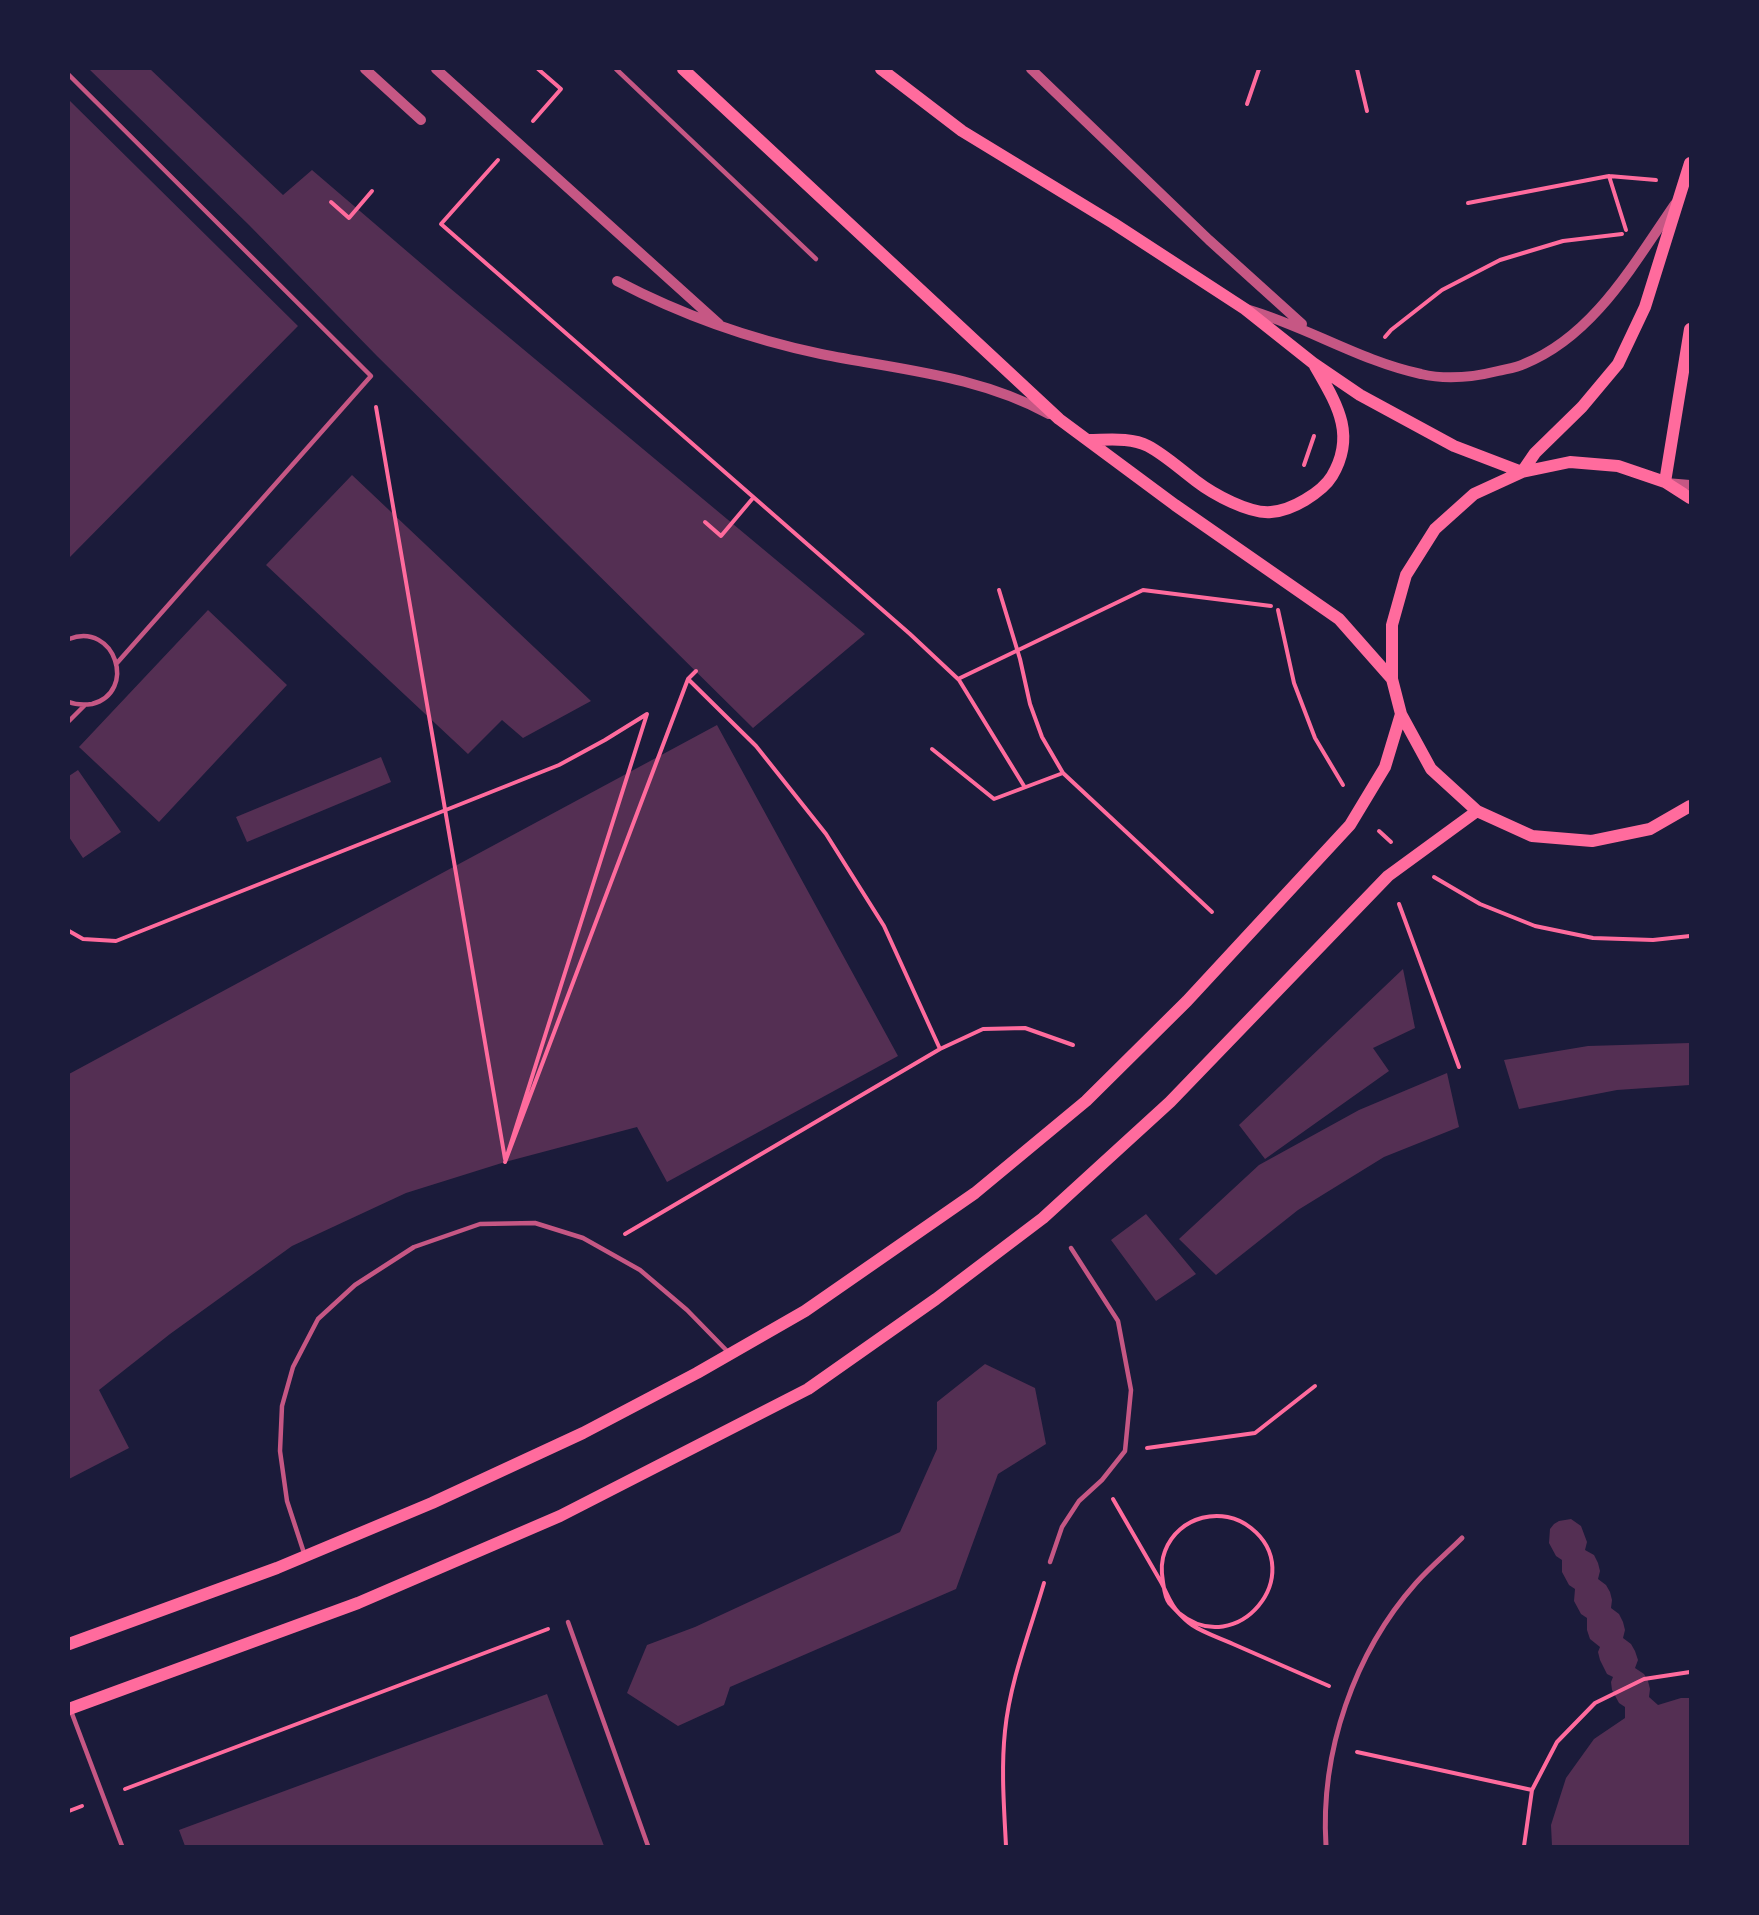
<!DOCTYPE html>
<style>
body{margin:0}
#map{position:relative;width:1759px;height:1915px;overflow:hidden;background:#1b1b3a;font-family:"Fira Sans",sans-serif}
canvas{display:block}
.frame{position:absolute;inset:0;border:70px solid #1b1b3a;pointer-events:none}
</style>
<div id="map">
<canvas width="1759" height="1915"></canvas>
<div class="frame"></div>
</div>
<script>
const context = document.querySelector('canvas').getContext('2d');
context.lineJoin = 'round';
function paint(path, color) {
  context.fillStyle = color;
  context.fill(path, 'evenodd');
}
function strokePath(path, color, width, dash) {
  context.strokeStyle = color;
  context.lineWidth = width;
  context.lineCap = dash ? 'butt' : 'round';
  context.setLineDash(dash || []);
  context.stroke(path);
}
const building = new Path2D(`
 M89,69H150L283,195L312,170L451,289L865,634L753,728L377,356L249,225Z
 M69,100L298,326L69,558Z
 M352,475L591,701L523,738L502,720L468,754L266,565Z
 M208,610L287,685L159,822L79,747Z
 M717,725L898,1056L667,1182L637,1127L505,1162L406,1193L292,1246L170,1334L99,1390L129,1448L69,1479V1074Z
 M381,757L391,782L247,842L236,817Z
 M78,770L121,832L83,858L69,837V776Z
 M1403,969L1415,1028L1373,1048L1389,1071L1265,1159L1239,1125Z
 M1690,1043V1085L1617,1090L1519,1109L1504,1060L1588,1046Z
 M1447,1073L1459,1127L1384,1157L1298,1210L1216,1275L1179,1239L1259,1165L1359,1110Z
 M1146,1214L1196,1274L1156,1301L1111,1240Z
 M985,1364L1035,1388L1046,1444L998,1474L956,1589L730,1687L724,1705L678,1726L627,1693L647,1645L695,1627L900,1532L937,1449V1402Z
 M1571,1519L1581,1526L1587,1542L1585,1550L1594,1555L1598,1563L1600,1571L1598,1579L1606,1585L1610,1592L1612,1600L1611,1608L1619,1614L1623,1622L1625,1630L1623,1638L1631,1644L1635,1651L1638,1660L1635,1668L1644,1674L1648,1681L1650,1689L1649,1697L1658,1705L1681,1698H1690V1846H1552L1551,1825L1566,1778L1594,1739L1625,1718V1707L1619,1703L1612,1690L1611,1682L1613,1677L1607,1674L1600,1660L1598,1652L1600,1647L1590,1639L1587,1630V1618L1581,1614L1574,1601L1575,1589L1569,1585L1562,1572V1560L1556,1556L1549,1543L1550,1529L1554,1524L1559,1521Z
 M547,1694L604,1846H185L179,1830Z`);
const path = new Path2D(`
 M1357,69L1367,111
 M1247,104L1259,69
 M533,121L561,89L538,69
 M498,160L441,224L910,634L958,679L1143,590L1271,606
 M1609,176L1626,230
 M331,202L349,218L372,191
 M1468,203L1609,176L1656,180
 M1385,337L1391,330L1442,290L1500,260L1563,241L1622,234
 M376,407L505,1159
 M1304,465L1314,436
 M705,522L721,536L753,498
 M999,590L1020,659L1030,704L1042,737L1063,773
 M1278,610L1294,683L1315,738L1343,785
 M688,679L756,746L826,834L884,926L940,1049
 M959,680L1024,786
 M932,749L994,799L1063,773L1212,912
 M1379,831L1391,842
 M1434,877L1480,904L1535,926L1593,938L1653,940L1690,936
 M1399,904L1459,1067
 M69,931L83,939L116,941L559,765L605,740L647,714L505,1162L688,679L696,671
 M625,1234L940,1049L983,1029L1025,1028L1073,1045
 M1147,1448L1255,1433L1315,1386
 M1113,1499C1129,1527 1145,1554 1161,1582C1166,1591 1171,1606 1179,1613C1237,1661 1309,1574 1251,1528C1223,1505 1178,1516 1165,1551C1161,1561 1161,1571 1163,1582C1164,1589 1165,1598 1169,1603C1176,1610 1184,1620 1192,1625C1204,1633 1220,1638 1233,1644C1265,1658 1297,1672 1329,1686
 M1357,1752L1532,1790
 M125,1789L548,1629
 M69,1811L82,1806
 M1006,1846C1004,1807 1001,1769 1005,1731C1010,1681 1030,1631 1044,1583
 M1524,1846L1532,1790L1557,1742L1595,1703L1644,1679L1690,1672`);
const service = new Path2D(`
 M616,69L816,259
 M69,75L371,376L117,663
 M69,639C115,621 138,692 92,704C84,705 76,705 69,702
 M69,721L85,705
 M305,1556L287,1501L280,1451L282,1406L293,1367L318,1319L355,1285L414,1247L480,1224L535,1223L583,1238L640,1270L687,1310L730,1354
 M1050,1562L1062,1527L1079,1501L1102,1480L1125,1451L1131,1390L1118,1321L1071,1248
 M568,1622L648,1846
 M71,1711L122,1846`);
const pedestrian = new Path2D(`
 M1326,1846C1320,1752 1354,1653 1416,1583C1430,1567 1447,1553 1462,1538`);
const tertiary = new Path2D(`
 M365,69L421,120
 M436,69L719,324
 M1031,69L1209,240L1302,324
 M617,281C682,315 749,339 821,354C900,370 977,375 1049,414
 M1246,309C1306,326 1360,361 1421,374C1446,380 1474,377 1498,371C1506,369 1516,368 1524,364C1594,336 1634,263 1675,204
 M1666,483L1690,485`);
const secondary = new Path2D(`
 M683,69L1059,419L1175,505L1339,619L1392,679
 M881,69L962,131L1113,223L1245,309L1313,363L1360,395L1454,446L1522,472
 M1089,440C1107,440 1131,437 1148,446C1165,455 1180,469 1196,481C1213,494 1249,514 1271,512C1284,511 1295,506 1305,500C1315,494 1326,486 1332,476C1357,434 1336,403 1315,366
 M1522,472L1535,453L1582,407L1618,364L1645,307L1690,163
 M1665,482L1690,329
 M1690,498L1665,482L1618,466L1570,462L1522,472L1474,494L1435,529L1406,575L1392,625V679L1401,714L1431,769L1477,811L1532,836L1592,841L1650,829L1690,806
 M69,1644L277,1568L432,1503L583,1433L697,1373L805,1311L975,1193L1086,1101L1187,1001L1350,825L1385,767L1401,714
 M69,1709L358,1603L560,1516L808,1389L936,1299L1043,1218L1170,1102L1388,876L1477,811`);
paint(building, '#542f53');
strokePath(path, '#ff6b9d', 4);
strokePath(service, '#c65784', 4.5);
strokePath(pedestrian, '#c65784', 5);
strokePath(tertiary, '#c65784', 10);
strokePath(secondary, '#ff6b9d', 12);
</script>
